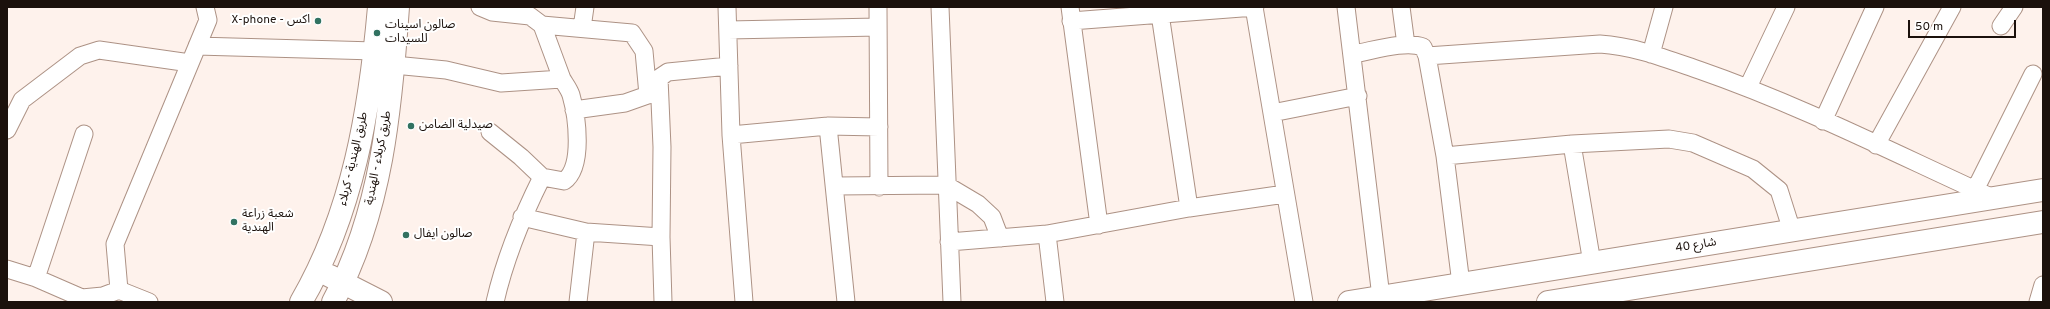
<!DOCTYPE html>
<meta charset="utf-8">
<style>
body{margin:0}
#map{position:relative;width:2050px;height:309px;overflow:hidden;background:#fef2ec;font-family:Overpass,sans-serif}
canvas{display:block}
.frame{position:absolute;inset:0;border:8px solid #1b110c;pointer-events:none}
.scale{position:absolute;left:1908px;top:20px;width:108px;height:18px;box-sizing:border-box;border:2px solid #1b110c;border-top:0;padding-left:5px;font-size:12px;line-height:14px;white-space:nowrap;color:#1b110c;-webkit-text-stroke:3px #fff;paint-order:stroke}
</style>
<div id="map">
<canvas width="2050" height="309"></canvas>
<div class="frame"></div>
<div class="scale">50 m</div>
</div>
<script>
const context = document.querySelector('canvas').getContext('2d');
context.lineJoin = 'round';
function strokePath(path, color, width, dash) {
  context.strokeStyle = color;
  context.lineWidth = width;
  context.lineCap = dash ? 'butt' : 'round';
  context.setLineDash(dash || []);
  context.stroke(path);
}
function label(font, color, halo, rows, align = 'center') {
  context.font = font + ' Overpass,"Noto Sans Arabic",sans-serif';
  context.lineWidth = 4;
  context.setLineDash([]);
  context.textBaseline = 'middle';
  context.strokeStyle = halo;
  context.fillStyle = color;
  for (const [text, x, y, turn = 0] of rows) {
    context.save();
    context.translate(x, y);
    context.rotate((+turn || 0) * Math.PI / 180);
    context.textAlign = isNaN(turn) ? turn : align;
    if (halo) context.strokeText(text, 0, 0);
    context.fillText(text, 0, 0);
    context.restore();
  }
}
const minor = new Path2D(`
 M480,7L492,12L530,16L542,25L632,33L644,51L648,95
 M727,7L731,135L744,302
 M878,7L879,187
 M940,7L952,302
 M1070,7L1099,225
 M1254,7L1304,302
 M1346,7L1381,297
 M1401,7L1406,45
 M1160,14L1189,208
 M1071,21L1255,7
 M542,25L562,79
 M2001,26L2014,7
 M582,28L585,7
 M728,30L878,27
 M197,46L375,51
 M1353,54C1372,51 1405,40 1423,47L1427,56L1445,156L1461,284
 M1651,54L1664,7
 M1427,56L1600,44C1634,46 1667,59 1699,70C1800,105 1896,154 1993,198
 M394,65L446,70L501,83L562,79C565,84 569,89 571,95C577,116 584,167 564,181L542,177L521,157L490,132
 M1748,87L1786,7
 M574,110L625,103L659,91
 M1272,113L1358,96
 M1823,121L1875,7
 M828,126L846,302
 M7,130L22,100L80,56L99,50L190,63
 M731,135L828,126L879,127
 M1572,144L1592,263
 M1876,145L1952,7
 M1445,156L1572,144L1669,139L1693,143L1753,169L1779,190L1792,231
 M836,186L946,185L978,204L992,217L1000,238
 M1975,190L2033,74
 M522,217L586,232L661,237
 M1047,234L1055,302
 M949,242L1047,234L1189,208L1285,194
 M7,269L36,278L82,298L103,296L119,290
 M36,278L84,134
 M149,302L119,290L115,244L208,20L205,7
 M495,302C505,258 522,217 542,177
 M578,302L586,232
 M663,302L661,237L662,147L659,78L668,72L729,66
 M2038,302L2043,285`);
const major = new Path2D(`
 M330,276L381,302
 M301,302C353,213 370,109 379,7
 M333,302C382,212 391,107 398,7
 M1349,302L2043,190
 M1548,302L2043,222`);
const markers = [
 [318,21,4,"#317261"],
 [377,33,4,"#317261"],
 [411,126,4,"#317261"],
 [234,222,4,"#317261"],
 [406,235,4,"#317261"]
];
const poiNames = [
 ["X-phone - اكس",310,21,"right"],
 ["صالون اسينات",385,26],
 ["للسيدات",385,40],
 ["صيدلية الضامن",419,126],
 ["شعبة زراعة",242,215],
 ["الهندية",242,229],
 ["صالون ايفال",414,235]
];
const streetNames = [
 ["طريق كربلاء - الهندية",379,158,-79],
 ["طريق الهندية - كربلاء",354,159,-77],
 ["شارع 40",1696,246,-9]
];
strokePath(minor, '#ad9285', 19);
strokePath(major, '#ad9285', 24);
strokePath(minor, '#fff', 17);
strokePath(major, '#fff', 22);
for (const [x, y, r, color] of markers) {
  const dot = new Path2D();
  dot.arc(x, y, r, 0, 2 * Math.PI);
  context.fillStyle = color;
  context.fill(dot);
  strokePath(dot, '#fff', 1.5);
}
label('12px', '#1b110c', '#fff', poiNames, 'left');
label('12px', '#1b110c', '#fff', streetNames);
</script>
